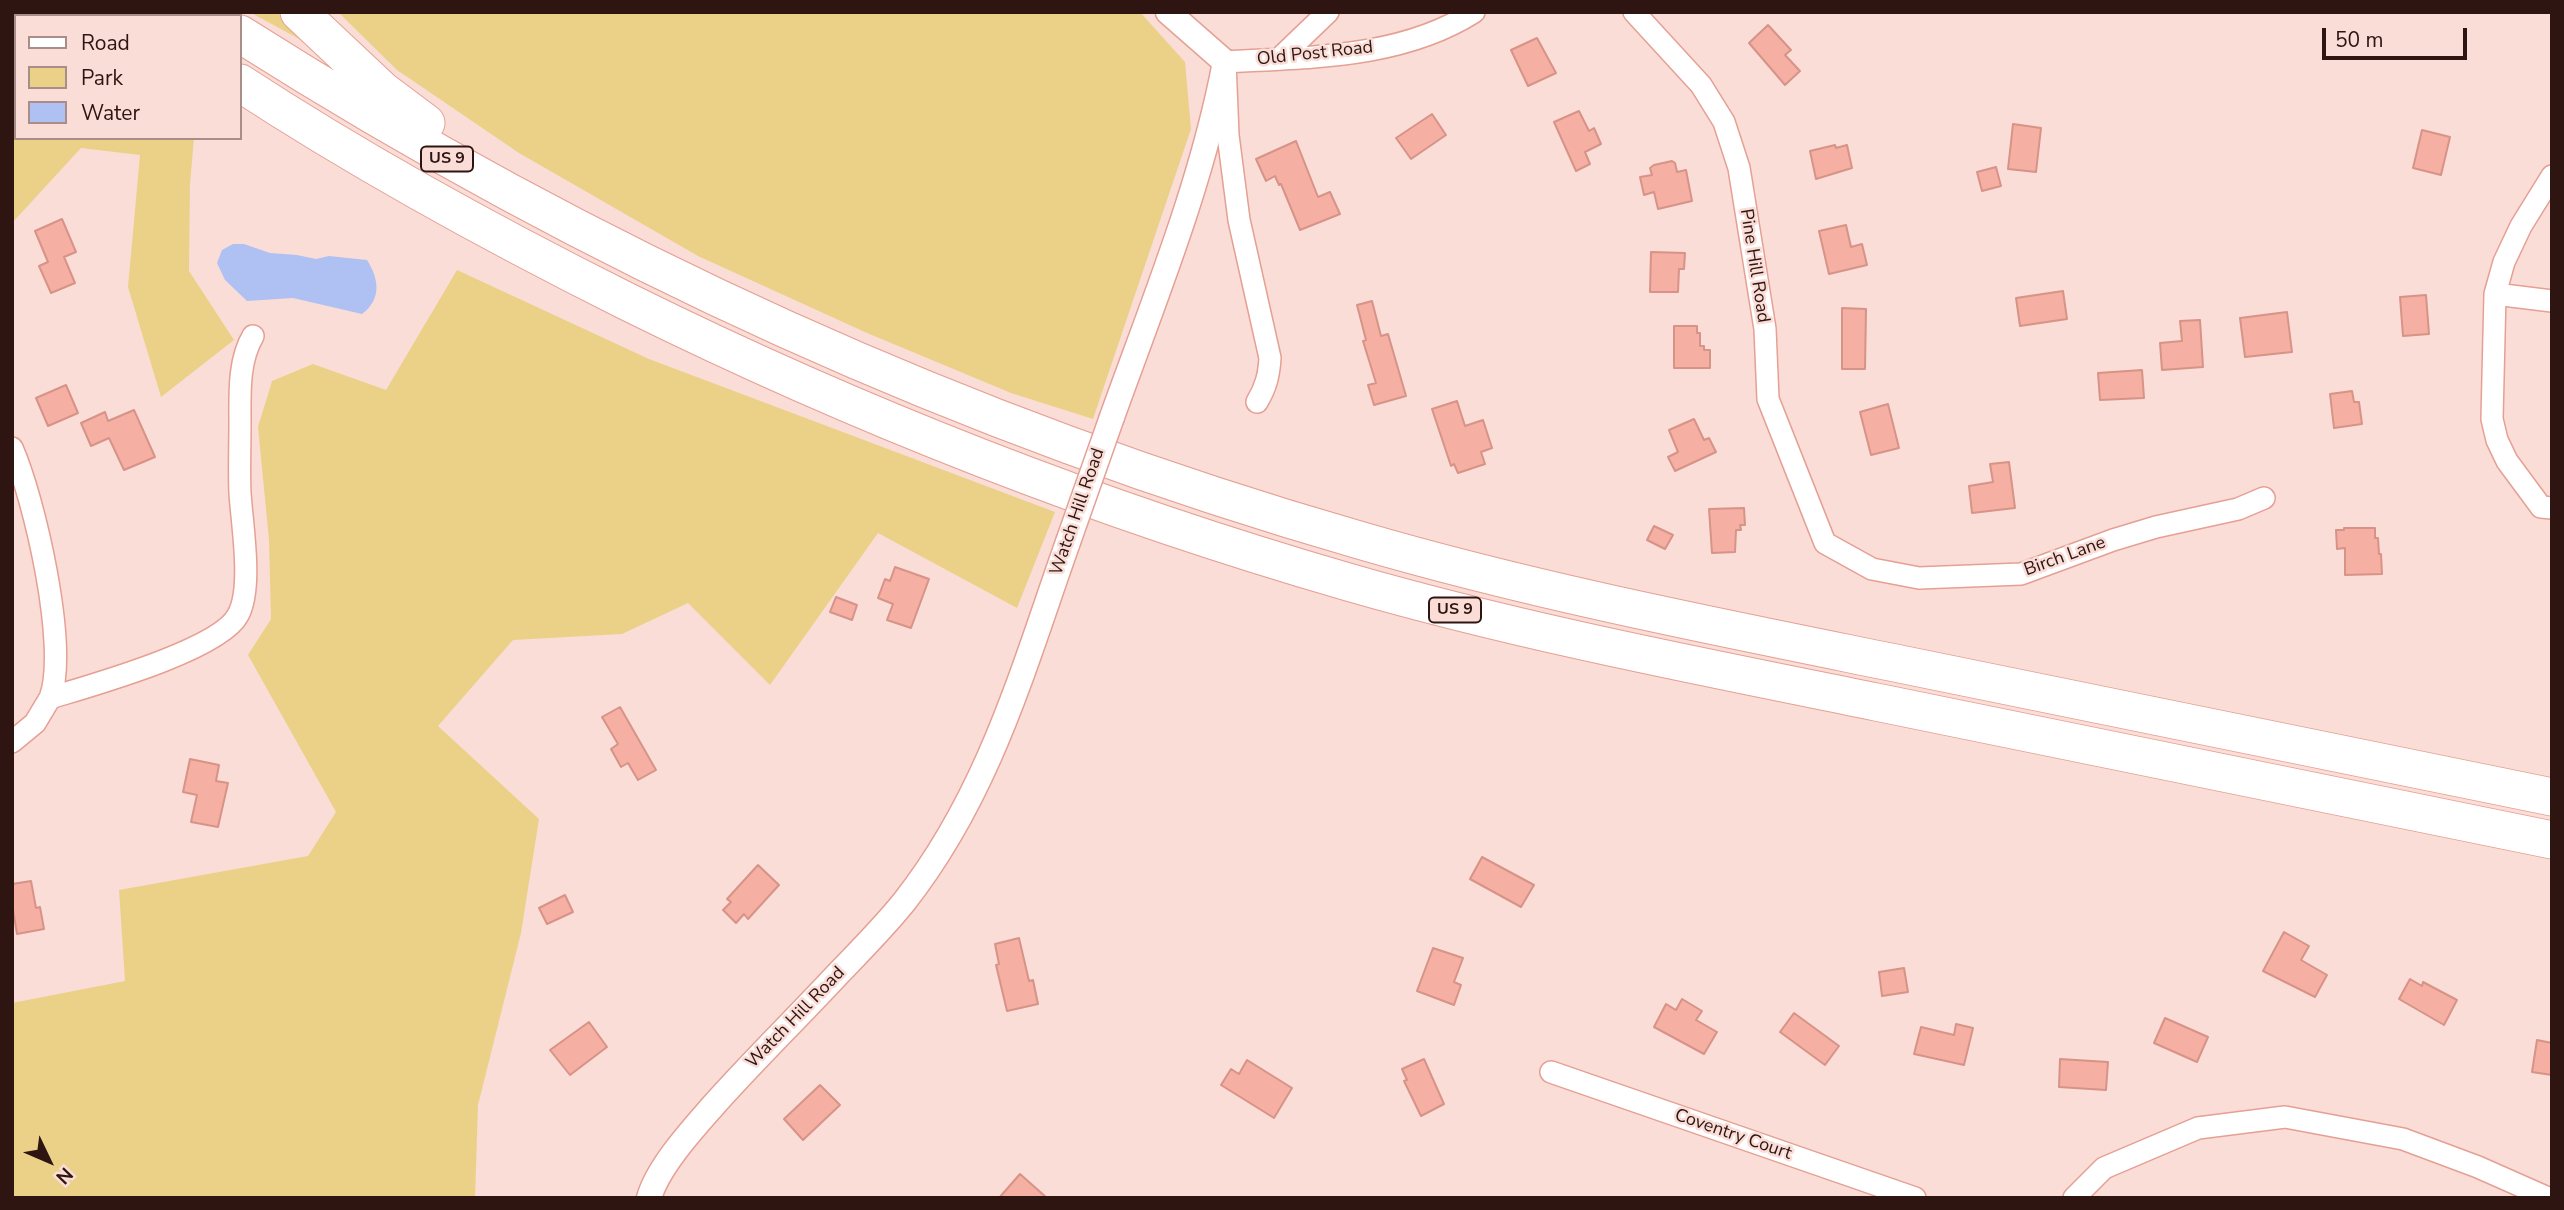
<!DOCTYPE html>
<style>
body{margin:0}
#map{position:relative;width:2564px;height:1210px;overflow:hidden;background:#faddd7;font-family:"Nunito Sans",sans-serif}
canvas{display:block}
.frame{position:absolute;inset:0;border:14px solid #2e1511;pointer-events:none}
.legend{position:absolute;left:14px;top:14px;width:228px;height:126px;box-sizing:border-box;background:#faddd7;border:2px solid #a88d88;margin:0;padding:9px 12px;list-style:none;font-size:21px;color:#2e1511}
.legend li{display:flex;align-items:center;gap:14px;height:35px}
.legend b{width:35px;border:2px solid #a88d88}
.north{position:absolute;left:14px;top:1126px;width:70px;height:70px;-webkit-text-stroke:5px #faddd7;paint-order:stroke;rotate:134deg;font-size:19px;font-weight:700;line-height:28px;text-align:center;color:#2e1511}
.north::after{content:'';display:block;margin:auto;width:24px;height:32px;background:#2e1511;clip-path:polygon(50% 0,100% 100%,50% 72%,0 100%)}
.scale{position:absolute;left:2322px;top:28px;width:145px;height:32px;box-sizing:border-box;border:4px solid #2e1511;border-top:0;padding-left:9px;font-size:21px;line-height:24px;white-space:nowrap;color:#2e1511;-webkit-text-stroke:5px #faddd7;paint-order:stroke}
</style>
<div id="map">
<canvas width="2564" height="1210"></canvas>
<div class="frame"></div>
<ul class="legend">
<li><b style="height:9px;background:#fff"></b>Road</li>
<li><b style="height:19px;background:#ebd188"></b>Park</li>
<li><b style="height:19px;background:#afc0f3"></b>Water</li>
</ul>
<div class="north">N</div>
<div class="scale">50 m</div>
</div>
<script>
const context = document.querySelector('canvas').getContext('2d');
context.lineJoin = 'round';
function paint(path, color) {
  context.fillStyle = color;
  context.fill(path, 'evenodd');
}
function strokePath(path, color, width, dash) {
  context.strokeStyle = color;
  context.lineWidth = width;
  context.lineCap = dash ? 'butt' : 'round';
  context.setLineDash(dash || []);
  context.stroke(path);
}
function label(font, color, halo, rows, align = 'center') {
  context.font = font + ' "Nunito Sans",sans-serif';
  context.lineWidth = 5;
  context.setLineDash([]);
  context.textBaseline = 'middle';
  context.strokeStyle = halo;
  context.fillStyle = color;
  for (const [text, x, y, turn = 0] of rows) {
    context.save();
    context.translate(x, y);
    context.rotate((+turn || 0) * Math.PI / 180);
    context.textAlign = isNaN(turn) ? turn : align;
    if (halo) context.strokeText(text, 0, 0);
    context.fillText(text, 0, 0);
    context.restore();
  }
}
const green = new Path2D(`
 M250,12H283L314,47L255,15Z
 M338,12H1140L1185,62L1191,129L1093,419L1011,393L867,333L698,256L519,153L397,70Z
 M12,26L16,27V138H194L190,184L189,271L234,340L161,397L128,287L140,155L81,148L12,223Z
 M457,270L649,359L1055,512L1017,608L878,533L770,685L688,603L622,634L513,640L438,726L539,819L521,933L478,1105L475,1198H12V1003L125,981L119,890L308,856L336,812L248,655L271,619L269,540L258,427L272,381L313,364L386,390Z`);
const water = new Path2D(`
 M233,244H244L270,253L297,255L316,259L329,256L367,260C379,279 382,299 362,314L293,298L247,301L225,280L217,263L222,250Z`);
const building = new Path2D(`
 M1768,25L1791,50L1785,55L1800,71L1785,85L1749,43Z
 M1537,38L1556,73L1528,86L1511,50Z
 M1579,111L1589,131L1594,128L1601,144L1585,152L1590,164L1576,171L1554,122Z
 M1432,114L1446,135L1411,159L1396,138Z
 M2013,124L2041,128L2036,172L2008,169Z
 M2422,130L2450,137L2441,175L2413,168Z
 M1296,141L1318,197L1330,192L1340,214L1300,230L1281,184L1279,185L1275,176L1266,181L1256,159Z
 M1835,145L1836,148L1847,145L1852,168L1816,179L1810,151Z
 M1672,161L1675,163L1677,172L1686,170L1692,201L1658,209L1654,192L1644,195L1640,177L1652,175L1650,168L1654,165Z
 M1996,167L2001,186L1982,191L1977,172Z
 M62,219L76,252L64,257L75,283L51,293L39,266L48,262L35,231Z
 M1846,225L1851,247L1862,244L1867,265L1829,274L1819,231Z
 M1651,252L1685,253L1684,269H1679L1678,292H1650Z
 M2063,291L2067,319L2020,326L2016,298Z
 M2426,295L2429,334L2403,336L2400,297Z
 M1372,301L1381,336L1388,334L1406,396L1374,405L1368,385L1376,383L1363,341L1366,340L1357,305Z
 M1842,308L1866,309L1865,369H1842Z
 M2287,312L2292,352L2245,357L2240,318Z
 M2200,320L2203,367L2162,370L2160,343L2182,341L2180,321Z
 M1674,326H1697V333H1700V346H1704V350H1710V368H1674Z
 M2142,370L2144,398L2100,400L2098,373Z
 M66,385L78,413L48,426L36,398Z
 M2352,391L2354,402H2359L2362,424L2334,428L2330,394Z
 M1457,401L1465,426L1483,420L1492,448L1481,452L1485,464L1458,473L1454,464L1451,466L1432,409Z
 M1888,404L1899,448L1871,455L1860,412Z
 M134,410L155,457L124,470L109,438L91,446L81,423L105,412L108,421Z
 M1694,419L1704,440L1709,438L1716,452L1675,471L1668,457L1678,452L1669,430Z
 M2009,462L2015,508L1972,513L1969,486L1993,482L1990,464Z
 M1744,508L1745,525H1740L1741,530H1736L1735,552L1712,553L1709,509Z
 M1654,526L1673,535L1665,549L1647,540Z
 M2344,528H2375V538H2378L2379,554H2381L2382,574L2345,575V548L2337,549L2336,530H2344Z
 M895,567L929,579L911,628L887,620L893,604L878,598L885,579L890,581Z
 M836,597L857,605L852,620L830,612Z
 M620,707L656,770L638,780L628,763L621,767L611,749L618,744L602,717Z
 M190,759L219,765L216,781L228,783L218,827L191,822L197,795L183,792Z
 M1482,857L1534,885L1521,907L1470,879Z
 M758,865L779,885L748,919L744,914L736,923L723,910L731,902L727,899Z
 M31,881L36,908L40,907L44,929L17,934L12,904V884Z
 M565,895L573,912L547,924L539,908Z
 M2284,932L2309,946L2301,960L2327,975L2315,997L2263,971Z
 M1019,938L1029,981L1033,980L1038,1004L1007,1011L996,965L999,964L995,944Z
 M1433,948L1463,958L1454,982L1461,985L1454,1005L1417,991Z
 M1904,968L1908,992L1882,996L1879,972Z
 M2410,979L2422,986L2423,982L2457,1000L2444,1025L2399,999Z
 M1682,999L1702,1011L1696,1020L1717,1032L1704,1054L1654,1027L1666,1004L1676,1010Z
 M1794,1013L1839,1046L1825,1065L1780,1032Z
 M2165,1018L2208,1037L2197,1062L2154,1043Z
 M589,1022L607,1047L570,1075L550,1050Z
 M1956,1024L1973,1028L1964,1065L1914,1054L1921,1027L1954,1035Z
 M2537,1040L2552,1043V1075L2532,1072Z
 M1424,1059L1444,1104L1421,1116L1404,1081L1407,1080L1402,1069Z
 M2060,1059L2108,1062L2106,1090L2059,1087Z
 M1247,1060L1292,1088L1274,1118L1221,1085L1231,1069L1239,1074Z
 M820,1085L840,1105L803,1140L784,1119Z
 M1020,1174L1047,1198H999Z`);
const minor = new Path2D(`
 M1634,12L1701,85L1724,122L1739,168L1765,329L1768,399L1825,543L1872,569L1919,578L2021,574L2113,540L2156,527L2238,509L2264,498
 M1279,59L1328,12
 M2552,176L2521,226L2504,262L2495,294L2492,419L2497,440L2507,461L2541,507L2552,508
 M2495,294L2552,301
 M1257,402C1266,387 1269,375 1270,358L1239,220L1228,135L1225,62C1308,57 1400,59 1474,12
 M12,448C34,497 69,648 50,698
 M12,742L35,723L50,698C89,686 220,650 238,615C253,588 242,525 240,493C239,470 240,447 240,424C240,395 238,361 253,336
 M1551,1072L1915,1198
 M2074,1198L2104,1168L2198,1128L2285,1117L2403,1139L2478,1167L2548,1198`);
const tertiary = new Path2D(`
 M1112,417C1154,300 1202,184 1225,62L1168,12
 M649,1198C658,1167 691,1131 712,1107C752,1062 795,1020 836,976C859,952 883,928 904,902C989,794 1023,669 1068,542`);
const motorway = new Path2D(`
 M41,12L51,16
 M131,12L136,16
 M206,12L211,16
 M299,12L382,90L426,123
 M240,34C588,255 963,426 1359,540C1537,592 1718,627 1900,664C2117,708 2334,752 2552,797
 M240,83C364,164 494,235 626,301C858,416 1099,510 1348,582C1521,632 1699,666 1876,702C2101,748 2327,794 2552,840`);
const tertiaryBridge = new Path2D(`
 M1068,542L1112,417`);
const shields = [
 [447,159,52],
 [1455,610,52]
];
const shieldNames = [
 ["US 9",447,159],
 ["US 9",1455,610]
];
const streetNames = [
 ["Old Post Road",1315,54,-6],
 ["Pine Hill Road",1754,266,81],
 ["Watch Hill Road",1078,512,-71],
 ["Birch Lane",2065,557,-20],
 ["Watch Hill Road",796,1018,-46],
 ["Coventry Court",1733,1135,19]
];
paint(green, '#ebd188');
paint(water, '#afc0f3');
paint(building, '#f5afa3');
strokePath(building, '#d79387', 2);
strokePath(minor, '#e5a094', 24);
strokePath(tertiary, '#e5a094', 27);
strokePath(motorway, '#e5a094', 39);
strokePath(minor, '#fff', 21);
strokePath(tertiary, '#fff', 24);
strokePath(motorway, '#fff', 37);
strokePath(tertiaryBridge, '#e5a094', 27, []);
strokePath(tertiaryBridge, '#fff', 24);
for (const [x, y, w] of shields) {
  const box = new Path2D();
  box.roundRect(x - w / 2, y - 12.5, w, 25, 5);
  context.fillStyle = '#faddd7';
  context.fill(box);
  strokePath(box, '#2e1511', 2);
}
label('bold 16px', '#2e1511', null, shieldNames);
label('18px', '#2e1511', '#faddd7', streetNames);
</script>
